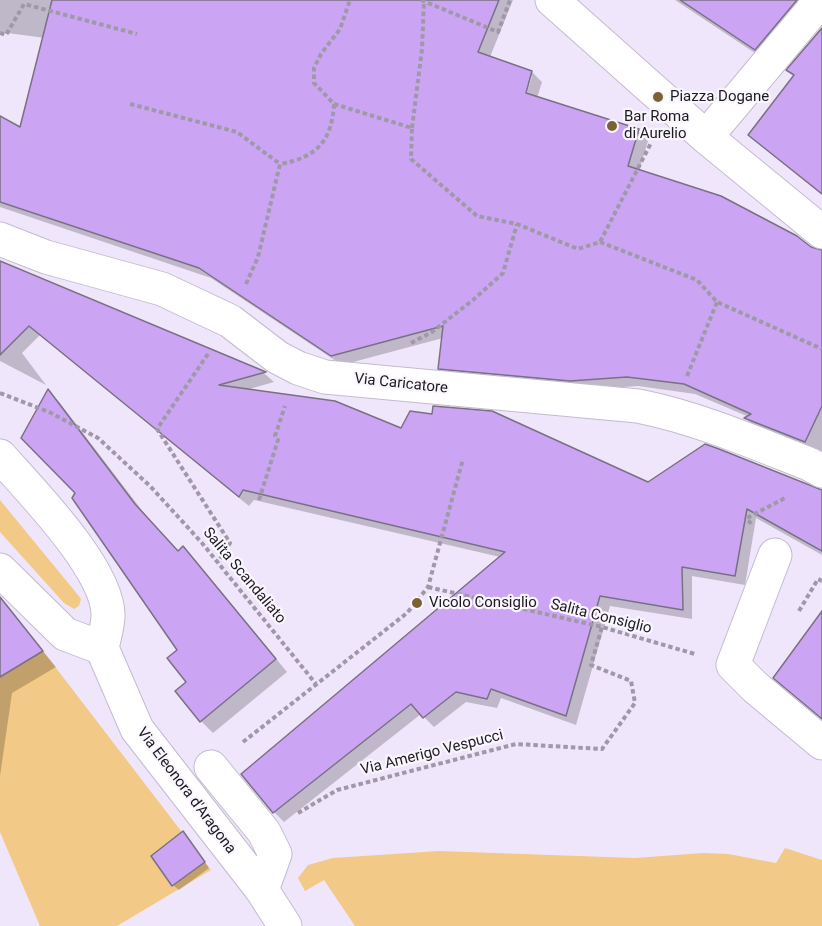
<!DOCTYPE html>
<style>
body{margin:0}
canvas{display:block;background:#efe6fb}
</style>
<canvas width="822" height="926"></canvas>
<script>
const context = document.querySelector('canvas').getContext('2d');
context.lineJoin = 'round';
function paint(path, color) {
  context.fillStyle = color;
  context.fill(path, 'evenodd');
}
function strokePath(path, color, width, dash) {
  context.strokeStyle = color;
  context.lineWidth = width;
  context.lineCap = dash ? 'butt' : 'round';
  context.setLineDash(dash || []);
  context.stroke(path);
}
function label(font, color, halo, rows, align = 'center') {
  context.font = font + ' Roboto,sans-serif';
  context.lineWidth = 4.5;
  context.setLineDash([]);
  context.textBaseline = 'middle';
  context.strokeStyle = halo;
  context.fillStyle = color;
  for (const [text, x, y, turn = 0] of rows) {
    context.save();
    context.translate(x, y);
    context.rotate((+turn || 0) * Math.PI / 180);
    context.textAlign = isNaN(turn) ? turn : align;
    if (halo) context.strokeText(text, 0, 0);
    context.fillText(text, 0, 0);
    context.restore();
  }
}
const green = new Path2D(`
 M0,500L78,595L81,599L79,606L74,609L64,603L0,532Z
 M43,651L211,870L117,926H40L0,832V677Z
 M785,848L822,860V926H355L324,880L305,891L298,878L308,865L333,858L439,851L635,858L703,853L728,854L776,863Z`);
const shadow = new Path2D(`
 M0,0H513L490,57L532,72L542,82L537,98L638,131L648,141L639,171L810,248L822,252V454L756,428L747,419L749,417L695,394L638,386L581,390L449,378L439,368L443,338L342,365L211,278L0,207V118L21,129L45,38L0,32ZM529,76H532L525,100L522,99Z
 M675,0H818L770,63Z
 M822,30V195L750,135L795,77L788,70Z
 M0,263L265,374L274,382L246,390L402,430L648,484L822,491V555L756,518L745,585L692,576V619L610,606L576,725L501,698L497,708L466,702L434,727L421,714L284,822L274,812L500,557L254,500L249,506L40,335L22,353L46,385L0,361Z
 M49,391L60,403L147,517L178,553L183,548L195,560L287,672L213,733L201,721L179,650L77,493Z
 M0,599L56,667L12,693L0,776Z
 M188,839L209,868L179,890L173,885Z`);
const building = new Path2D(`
 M52,0H499L478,52L532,71L526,93L639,129L628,166L721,196L797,236L811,247L822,250V406L805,442L744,418L751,414L684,384L627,377L570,381L438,369L443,326L331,356L199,268L0,202V116L20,127Z
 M680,0H797L755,50Z
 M822,28V194L748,135L794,75L786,70Z
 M0,261L266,372L219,385L335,401L401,428L410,411L432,414L433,406L492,411L648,482L705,444L719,449L822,490V551L747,509L735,576L682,567L683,610L600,596L566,716L491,689L487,699L456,692L423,718L411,704L273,813L241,774L505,552L243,490L239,497L29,326L0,355Z
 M48,389L135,504L178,551L183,546L276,659L200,722L175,691L186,682L167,658L177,650L72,498L75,493L21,438Z
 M0,597L43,651L0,677Z
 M822,611V719L773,678Z
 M183,831L205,862L172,886L151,856Z`);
const path = new Path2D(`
 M421,0L498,32L510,0
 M0,33L6,35L24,4L137,34
 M130,104L237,132L280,164
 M334,104L412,128L411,159L477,216L517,224L578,249L600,242L651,143
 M412,128L422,49L424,1
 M600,242L697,280L717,302L822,349
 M246,284L258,257L280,164C316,158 332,141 334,104L314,83V68L321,54L340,29L350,0
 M411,343L432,332L473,300L503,273L517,224
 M208,354L157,429L230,543L218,562
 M687,376L717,302
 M0,393L49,412L98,438L150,486L202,543L316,684
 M259,500L278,440L275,436L285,406
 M751,524L747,518L787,497
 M428,587L602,627L695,654
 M799,611L818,579L822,581
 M243,742L407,613L428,587L463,459
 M298,813L337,790L516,744L602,749L635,703L631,681L591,665L602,627`);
const minor = new Path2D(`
 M552,0L706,137L822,232
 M706,137L821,0
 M0,239L46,257L162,289L230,321L277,357L298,368L325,377L638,406C698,418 753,442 809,464L822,471
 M0,456C30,490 109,570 108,616C108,626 104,638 102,648
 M775,555L733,665L755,687L822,743
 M0,570L65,634L102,648
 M102,648L137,729L262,890L285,926
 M211,767L264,832L275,854L262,890`);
const markers = [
 [658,97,6,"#7c6134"],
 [612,126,6,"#7c6134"],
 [417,603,6,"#7c6134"]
];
const poiNames = [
 ["Piazza Dogane",670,97],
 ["Bar Roma",624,117],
 ["di Aurelio",624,134],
 ["Vicolo Consiglio",429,603]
];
const streetNames = [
 ["Via Caricatore",401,384,6],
 ["Salita Scandaliato",244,576,50],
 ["Salita Consiglio",601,617,14],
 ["Via Amerigo Vespucci",432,753,-14],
 ["Via Eleonora d'Aragona",186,791,53]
];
paint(green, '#f2c986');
paint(shadow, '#0003');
paint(building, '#cba5f3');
strokePath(building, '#797183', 1.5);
strokePath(minor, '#c4bbce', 35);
strokePath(path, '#9f98a7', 4, [4.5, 3]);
strokePath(minor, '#fff', 33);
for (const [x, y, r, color] of markers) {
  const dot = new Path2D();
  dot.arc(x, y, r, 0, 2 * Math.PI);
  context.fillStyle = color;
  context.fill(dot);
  strokePath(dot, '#faf6fe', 2);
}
label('15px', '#1e1a21', '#faf6fe', poiNames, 'left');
label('15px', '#1e1a21', '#faf6fe', streetNames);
</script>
